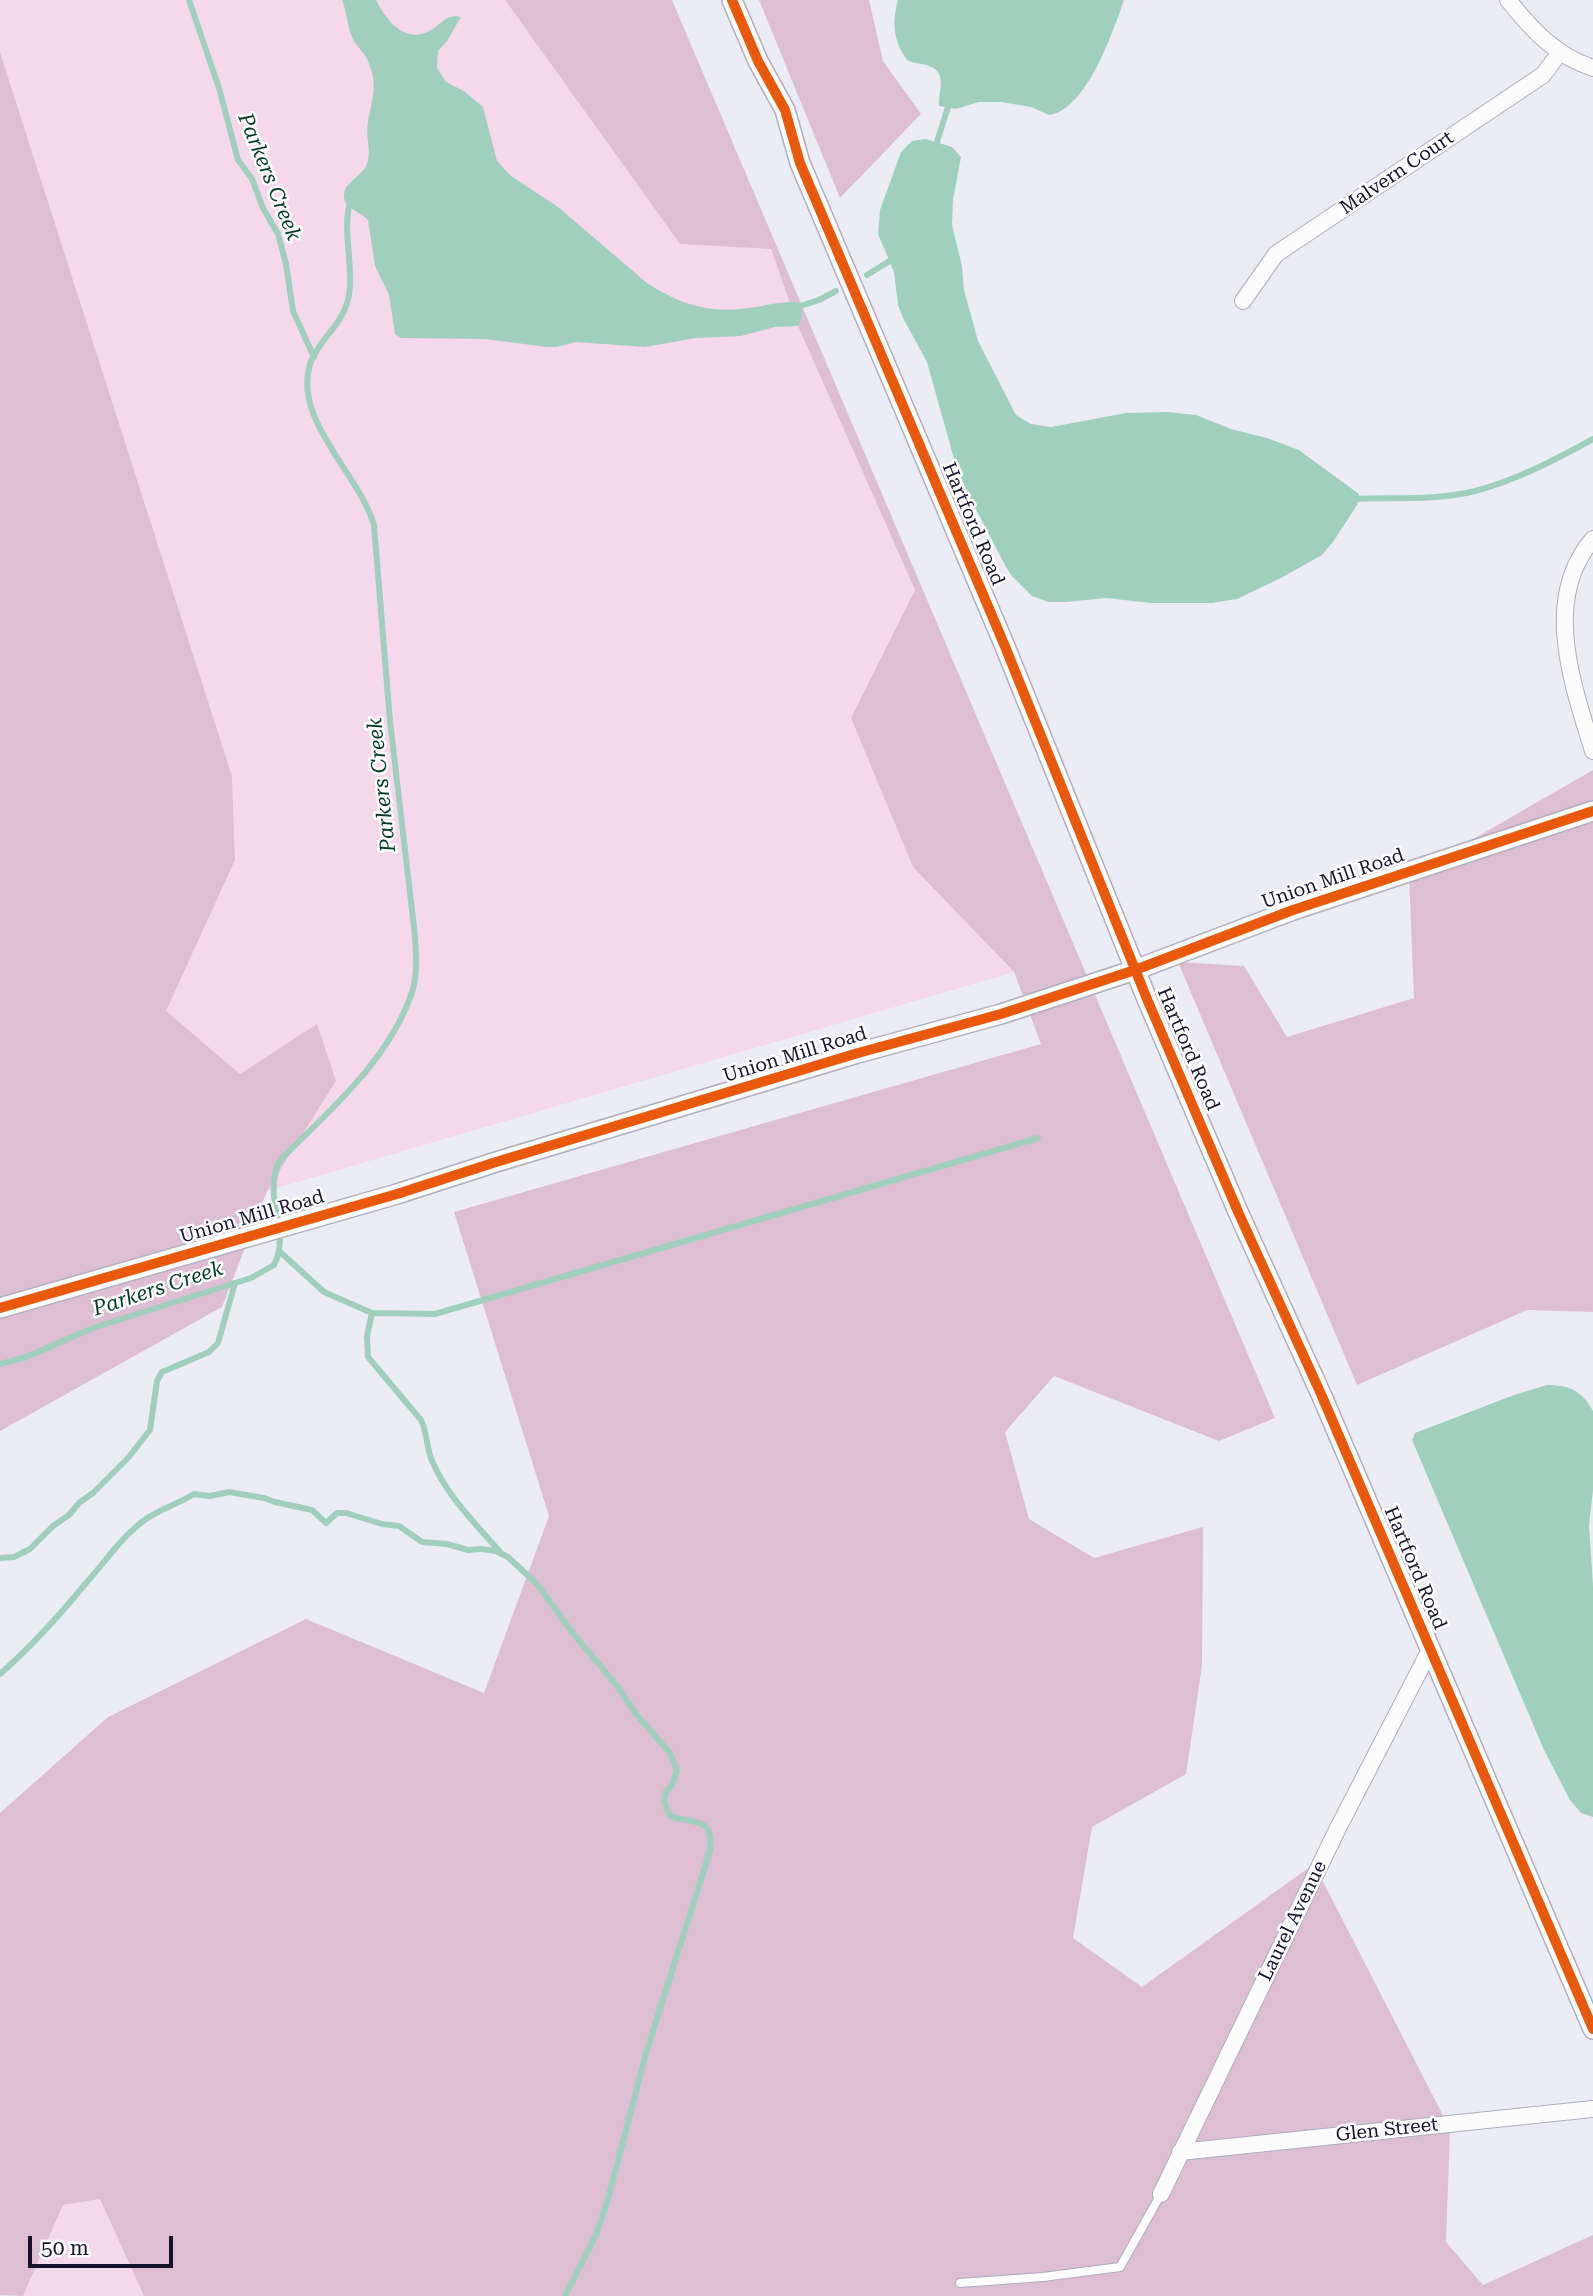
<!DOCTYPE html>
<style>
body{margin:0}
#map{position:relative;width:1593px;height:2296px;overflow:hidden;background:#ecedf4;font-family:"Roboto Serif",serif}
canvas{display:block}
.scale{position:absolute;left:28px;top:2236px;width:145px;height:32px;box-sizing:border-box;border:4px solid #15132c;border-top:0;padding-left:9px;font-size:21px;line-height:24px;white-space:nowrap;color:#15132c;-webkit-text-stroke:5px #fff;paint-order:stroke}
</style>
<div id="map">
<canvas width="1593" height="2296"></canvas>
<div class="scale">50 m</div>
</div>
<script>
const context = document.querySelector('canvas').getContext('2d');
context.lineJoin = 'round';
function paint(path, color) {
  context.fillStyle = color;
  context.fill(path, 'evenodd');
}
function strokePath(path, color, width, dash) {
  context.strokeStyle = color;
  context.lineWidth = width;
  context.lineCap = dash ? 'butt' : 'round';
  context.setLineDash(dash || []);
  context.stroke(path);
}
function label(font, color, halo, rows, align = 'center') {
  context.font = font + ' "Roboto Serif",serif';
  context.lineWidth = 5;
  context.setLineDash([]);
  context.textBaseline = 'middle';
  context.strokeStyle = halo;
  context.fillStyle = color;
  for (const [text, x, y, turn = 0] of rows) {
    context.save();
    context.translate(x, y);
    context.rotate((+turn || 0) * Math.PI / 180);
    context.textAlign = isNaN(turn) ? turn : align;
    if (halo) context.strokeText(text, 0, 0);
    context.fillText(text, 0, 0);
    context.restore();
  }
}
const green = new Path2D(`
 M0,0H505L680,244L771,249L798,326L915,590L852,719L913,867L1014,972L267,1191L336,1081L240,1074L165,1011L235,860L232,776L0,52Z
 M100,2199L144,2296H23L63,2205Z`);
const forest = new Path2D(`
 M505,0H672L1275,1418L1219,1441L1054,1376L1005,1432L1029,1519L1094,1558L1203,1527L1202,1666L1186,1774L1092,1827L1073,1938L1142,1987L1314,1864L1450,2129L1446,2242L1483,2285L1593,2235V2296H144L100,2199L63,2205L23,2296L0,2295V1813L108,1717L306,1619L484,1693L549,1516L454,1212L1041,1044L1014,972L913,867L851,718L915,590L798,326L771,249L680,244Z
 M759,0H869L883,61L921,114L840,198Z
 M0,52L232,776L235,860L166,1011L240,1074L317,1024L336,1081L267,1191L222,1307L0,1431Z
 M1593,770V1312L1527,1310L1357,1385L1178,962L1244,966L1287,1037L1414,998L1409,876Z`);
const water = new Path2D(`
 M342,0H376C385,18 403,43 427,32C440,27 445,13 461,17L447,41L438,51L437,68L446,82L464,91L483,107L497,161L511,176L558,207L647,283C679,304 710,314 748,308C764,306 777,302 793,302L798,303C804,310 803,318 798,326L775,327L741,336L696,338L645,347L576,342L557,347H547L485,339L401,338L395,334L389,295L375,266L368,220C361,212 342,208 344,194C345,181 366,175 368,160C371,148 365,135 368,122C372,97 379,85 367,59C363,51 355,45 352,37C347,25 347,12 342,0Z
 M898,0H1124C1113,31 1087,110 1049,115L1031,107L1001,102H979L956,109L939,106C938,91 948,73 929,66C921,63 914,64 907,60C893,41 892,22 898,0Z
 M926,139L952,147L961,157L953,200L952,225L962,266L964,290L978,341L1016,415L1031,424L1051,427L1126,413L1167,412L1196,415L1231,429L1267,438L1299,450L1359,494L1357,505L1333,542L1322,555L1281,578L1237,599L1212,603H1151L1106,598L1066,602H1048L1032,596L1011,575L1006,567L969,496L956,466L927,362L903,318L898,305L894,272L878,234L880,210L901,152L912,141Z
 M1547,1385C1570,1385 1582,1391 1593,1411V1490L1589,1525L1593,1586V1817L1581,1813L1570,1800L1544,1750L1412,1440L1415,1433L1514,1395Z`);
const stream = new Path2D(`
 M189,0L219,88L238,160L252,179L263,208L278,234L286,264L293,311L314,357
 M935,148L950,101
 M867,275L896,257
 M794,308L819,300L836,291
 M1351,499C1391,497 1436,501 1475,491C1517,480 1555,460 1593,439
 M279,1251L324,1292L372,1313L435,1314L1038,1138
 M372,1313L367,1336L368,1357L421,1420C428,1434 426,1449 433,1463C448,1497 476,1524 500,1552
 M0,1364L26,1357L93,1328L251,1278L274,1265C292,1231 261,1199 280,1160C328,1112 388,1061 411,995C418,976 416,956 415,936L390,721L374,525C359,473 293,421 310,364C319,338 344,325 349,295C354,264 341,226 351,200
 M0,1558L14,1557L30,1549L53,1526L69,1515L80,1502L93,1493L128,1458L150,1430L157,1381L162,1372L209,1352L218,1343L235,1283
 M0,1674C32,1646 59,1616 86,1583C105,1562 122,1536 146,1519C160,1509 178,1504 194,1494L210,1496L229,1492L264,1498L275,1502L312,1510L326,1523L337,1513H346L382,1524L399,1526L422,1542L447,1544L468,1550L481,1549L496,1551L508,1557L537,1584L572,1632L617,1686L636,1714L670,1753L677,1770L672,1785L665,1793L664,1802L670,1816C694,1825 714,1815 710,1851L646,2053L608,2199L596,2235L565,2296`);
const service = new Path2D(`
 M960,2283L1043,2277L1120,2267L1161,2194`);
const minor = new Path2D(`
 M1508,0C1532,30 1556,56 1593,68
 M1243,301L1276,254L1543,75L1560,52
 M1593,539C1541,599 1573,685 1593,751
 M1180,2152L1593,2109
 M1161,2194L1338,1828L1430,1650`);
const tertiary = new Path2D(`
 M732,0L758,61L785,110L800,163L1004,644L1147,999L1239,1214L1321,1394L1593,2029
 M0,1308L397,1194L496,1162L858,1053L1001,1014L1135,970L1293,910L1593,811`);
const cycleway = new Path2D(`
 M732,0L758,61L785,110L800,163L1004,644L1147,999L1239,1214L1321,1394L1593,2029
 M0,1308L397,1194L496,1162L858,1053L1001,1014L1135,970L1293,910L1593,811`);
const streetNames = [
 ["Malvern Court",1397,173,-34],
 ["Hartford Road",973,524,67],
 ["Union Mill Road",1333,879,-19],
 ["Hartford Road",1188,1049,67],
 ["Union Mill Road",795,1055,-17],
 ["Union Mill Road",252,1217,-16],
 ["Hartford Road",1415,1568,67],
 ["Laurel Avenue",1293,1921,-64],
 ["Glen Street",1387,2130,-6]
];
const waterNames = [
 ["Parkers Creek",269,177,68],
 ["Parkers Creek",382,785,-96],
 ["Parkers Creek",158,1289,-18]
];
paint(green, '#f6d8ec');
paint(forest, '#debed3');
paint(water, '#a0d0bd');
strokePath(stream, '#a0d0bd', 6);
strokePath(service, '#aeaebe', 10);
strokePath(minor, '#aeaebe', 18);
strokePath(tertiary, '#aeaebe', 22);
strokePath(service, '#fcfcfd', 8);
strokePath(minor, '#fcfcfd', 16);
strokePath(tertiary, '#fcfcfd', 19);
strokePath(cycleway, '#e8590c', 10);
label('19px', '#15132c', '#fff', streetNames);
label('italic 21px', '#003a27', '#fff', waterNames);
</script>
